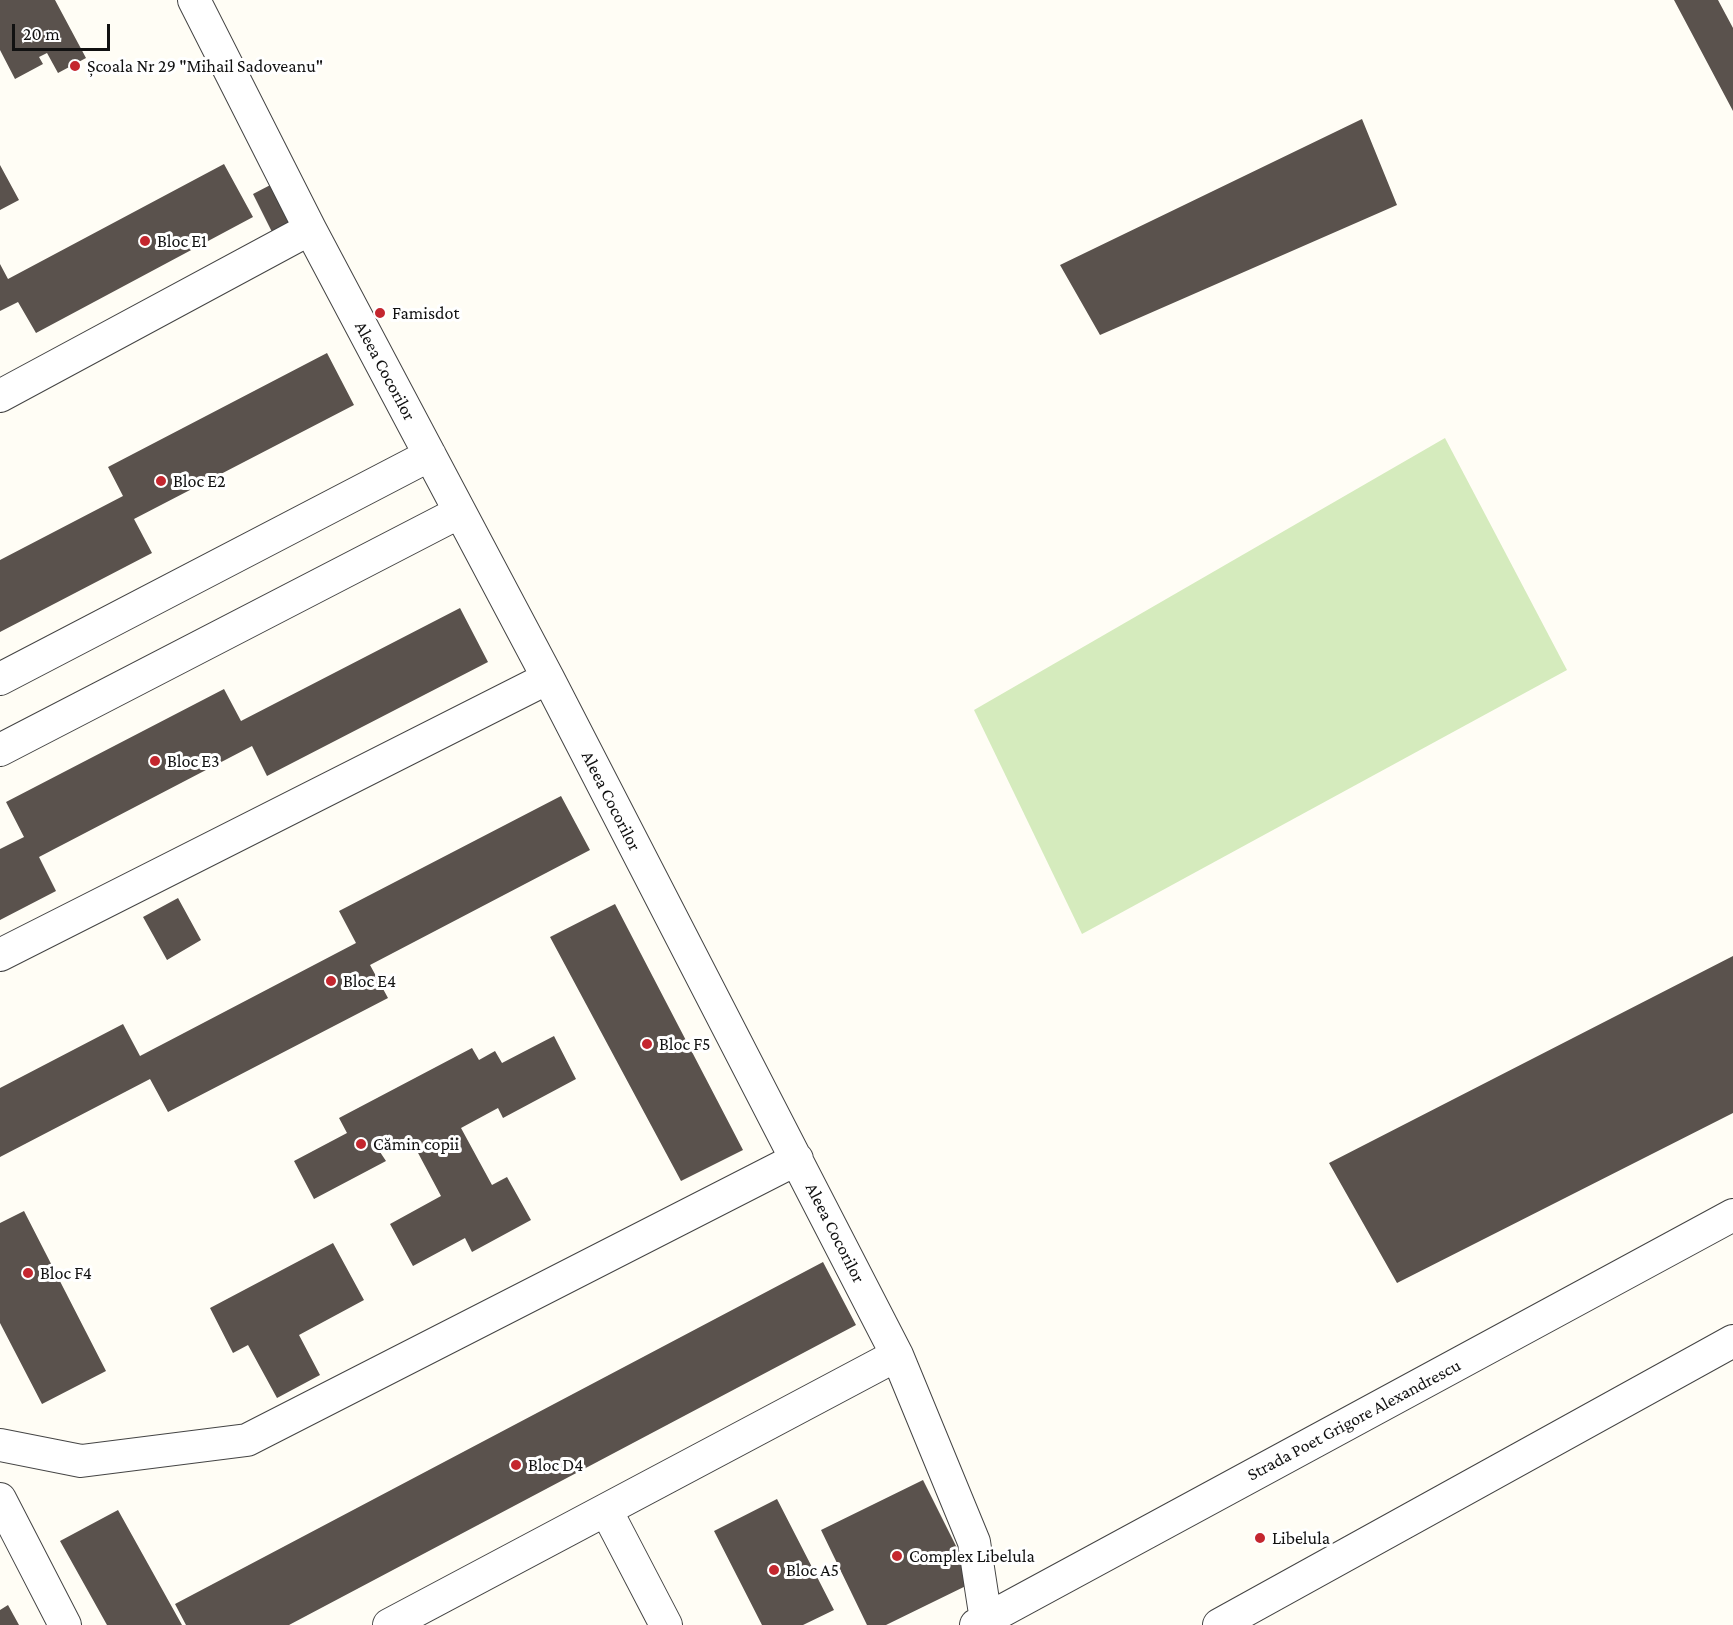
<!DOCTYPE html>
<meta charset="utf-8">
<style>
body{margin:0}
#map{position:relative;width:1733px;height:1625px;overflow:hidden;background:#fffdf5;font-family:"Crimson Pro",serif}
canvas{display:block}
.scale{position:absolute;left:12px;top:24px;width:98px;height:27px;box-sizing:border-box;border:3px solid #111;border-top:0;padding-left:8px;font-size:18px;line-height:21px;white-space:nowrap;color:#111;-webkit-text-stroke:4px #fff;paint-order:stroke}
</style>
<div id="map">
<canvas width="1733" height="1625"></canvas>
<div class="scale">20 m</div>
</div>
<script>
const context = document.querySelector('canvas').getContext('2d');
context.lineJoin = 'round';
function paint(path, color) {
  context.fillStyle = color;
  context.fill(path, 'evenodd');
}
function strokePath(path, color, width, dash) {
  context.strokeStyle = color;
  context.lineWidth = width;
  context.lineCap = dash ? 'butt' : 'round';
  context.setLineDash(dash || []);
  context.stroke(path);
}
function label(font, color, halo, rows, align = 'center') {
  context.font = font + ' "Crimson Pro",serif';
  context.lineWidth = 6;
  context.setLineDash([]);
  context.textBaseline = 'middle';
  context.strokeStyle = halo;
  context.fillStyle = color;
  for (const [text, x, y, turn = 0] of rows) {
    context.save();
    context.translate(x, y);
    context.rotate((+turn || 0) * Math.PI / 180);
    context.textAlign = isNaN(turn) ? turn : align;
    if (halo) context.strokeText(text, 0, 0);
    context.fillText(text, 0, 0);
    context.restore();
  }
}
const green = new Path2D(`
 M1445,438L1567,670L1082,934L974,710Z`);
const building = new Path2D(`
 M0,0H55L86,58L58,73L47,53L39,57L43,64L15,79L0,50Z
 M1674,0H1718L1733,28V111Z
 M1362,119L1397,205L1100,335L1060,265Z
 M224,164L253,217L36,333L18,302L0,311V264L8,279Z
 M0,165L19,200L0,210Z
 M278,181L299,221L273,234L253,194Z
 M327,353L354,405L134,519L152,553L0,632V560L123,496L108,467Z
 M460,608L488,662L267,776L252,746L39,857L56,891L0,920V849L24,837L6,802L224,689L241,721Z
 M561,796L590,850L370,965L388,998L168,1112L150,1079L0,1157V1088L123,1024L140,1056L356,943L339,911Z
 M178,898L201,940L167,960L143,917Z
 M615,904L743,1150L681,1181L550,937Z
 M1733,956V1113L1397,1283L1329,1163Z
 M554,1036L576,1079L503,1118L498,1108L461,1128L492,1185L507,1177L531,1220L472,1252L465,1238L413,1266L390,1224L441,1196L409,1136L380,1152L386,1161L314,1199L294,1161L347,1133L339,1118L472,1048L479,1060L495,1051L502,1063Z
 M24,1211L106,1371L42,1404L0,1323V1223Z
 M333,1243L364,1300L299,1335L320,1375L277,1398L248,1345L233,1353L210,1308Z
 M823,1262L856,1325L289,1625H186L175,1604Z
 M923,1480L974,1582L886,1625H867L821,1530Z
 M777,1499L834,1610L803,1625H762L714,1531Z
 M118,1510L182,1625H107L60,1541Z
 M8,1605L19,1625H0V1610Z`);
const minor = new Path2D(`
 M194,0L310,229L548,678L897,1355L974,1542L986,1620
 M0,396L310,229
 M0,679L430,455
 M0,750L460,512
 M0,955L548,678
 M0,1445L81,1461L247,1440L797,1159
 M0,1499L65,1625
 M606,1510L666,1625
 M389,1625L897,1355
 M976,1625L1733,1215
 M1219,1625L1733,1341`);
const markers = [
 [75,66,6,"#c4262e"],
 [145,241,6,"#c4262e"],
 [380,313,6,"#c4262e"],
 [161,481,6,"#c4262e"],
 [155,761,6,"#c4262e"],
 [331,981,6,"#c4262e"],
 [647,1044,6,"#c4262e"],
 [361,1144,6,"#c4262e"],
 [28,1273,6,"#c4262e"],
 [516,1465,6,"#c4262e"],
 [1260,1538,6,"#c4262e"],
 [897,1556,6,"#c4262e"],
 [774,1570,6,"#c4262e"]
];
const poiNames = [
 ["Școala Nr 29 \"Mihail Sadoveanu\"",87,66],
 ["Bloc E1",157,241],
 ["Famisdot",392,313],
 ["Bloc E2",173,481],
 ["Bloc E3",167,761],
 ["Bloc E4",343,981],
 ["Bloc F5",659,1044],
 ["Cămin copii",373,1144],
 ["Bloc F4",40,1273],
 ["Bloc D4",528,1465],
 ["Libelula",1272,1538],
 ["Complex Libelula",909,1556],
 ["Bloc A5",786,1570]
];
const streetNames = [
 ["Aleea Cocorilor",385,371,62],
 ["Aleea Cocorilor",611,801,63],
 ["Aleea Cocorilor",835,1233,63],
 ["Strada Poet Grigore Alexandrescu",1354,1420,-28]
];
paint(green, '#d5ebbd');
paint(building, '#5a524d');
strokePath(minor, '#444', 34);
strokePath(minor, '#fff', 32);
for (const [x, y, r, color] of markers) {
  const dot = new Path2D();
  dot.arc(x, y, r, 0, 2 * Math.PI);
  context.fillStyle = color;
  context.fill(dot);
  strokePath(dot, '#fff', 2);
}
label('18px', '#111', '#fff', poiNames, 'left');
label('18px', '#111', '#fff', streetNames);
</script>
